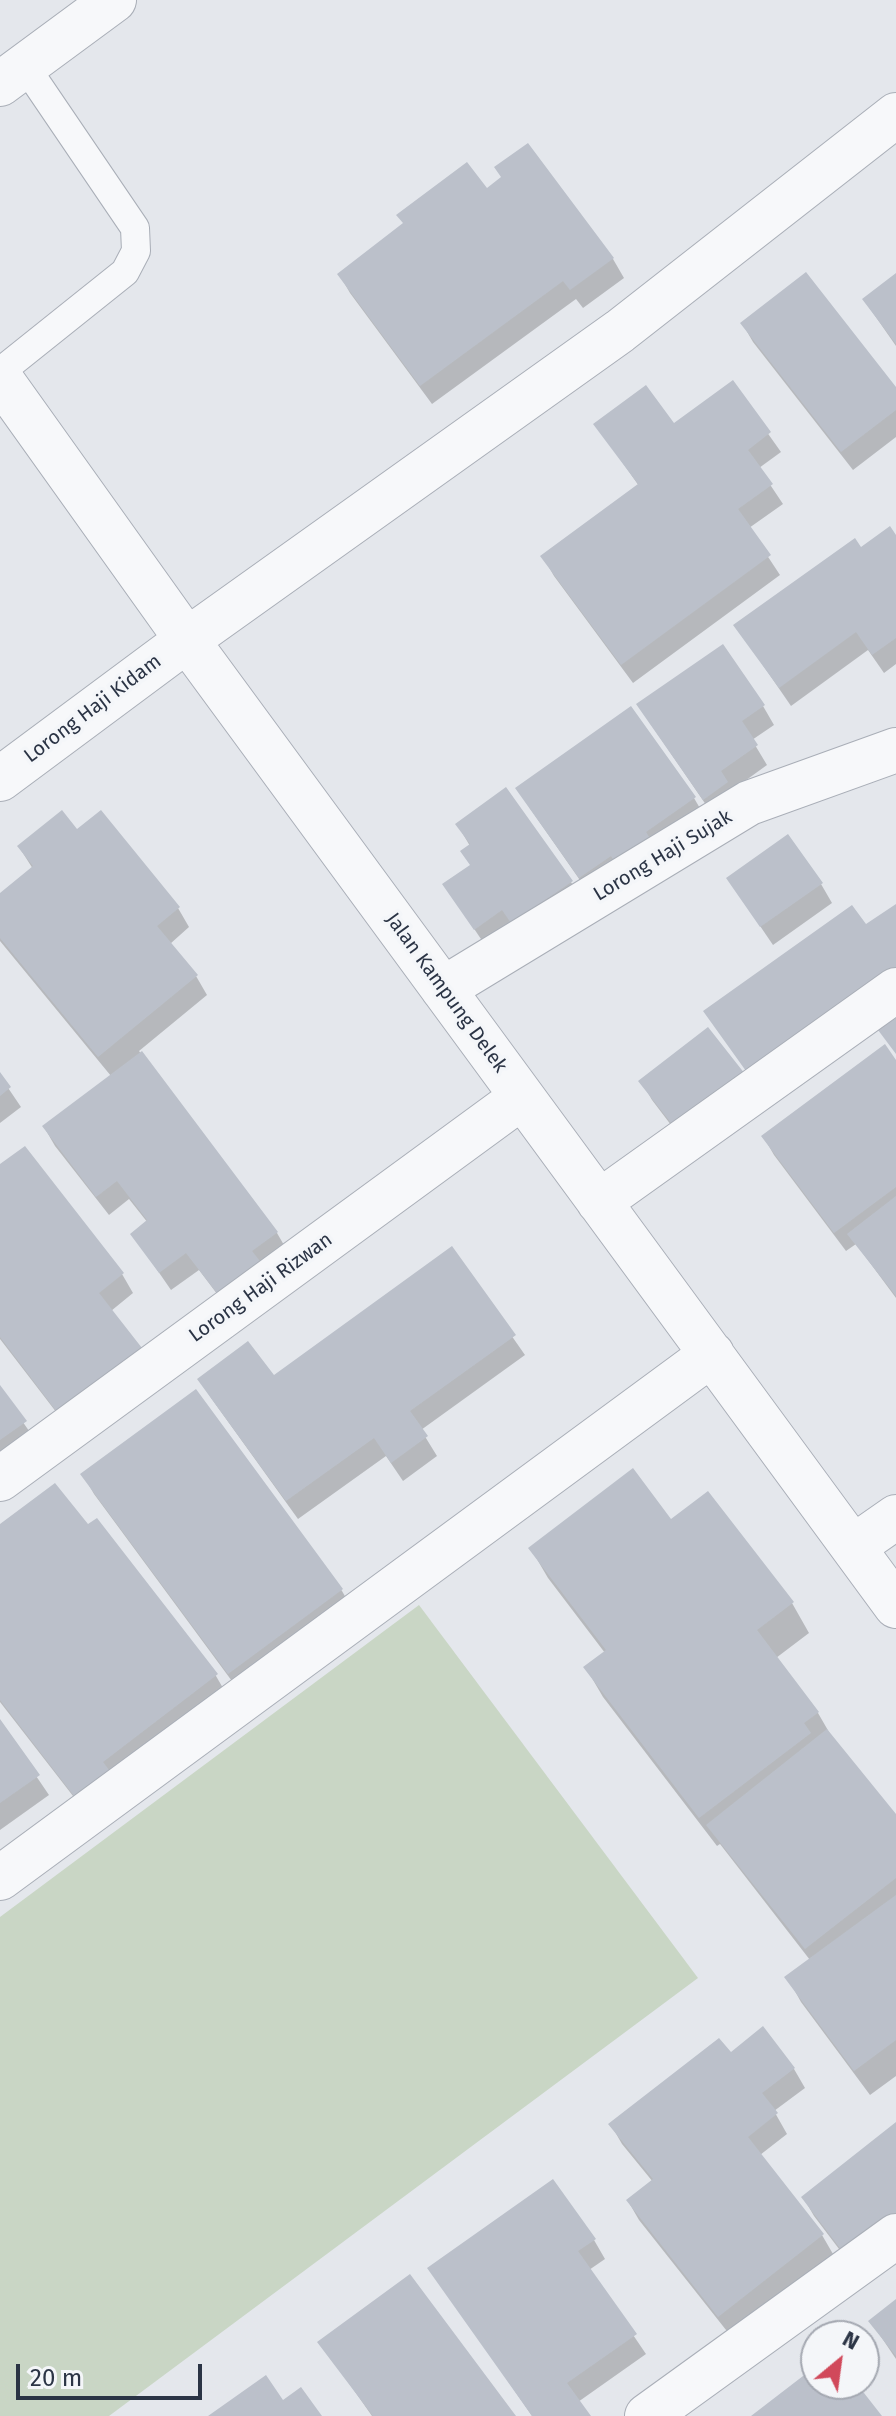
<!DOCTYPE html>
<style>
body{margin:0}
#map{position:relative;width:896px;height:2416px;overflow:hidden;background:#e4e7ec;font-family:"Fira Sans",sans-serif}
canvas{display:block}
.north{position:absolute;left:800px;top:2320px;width:80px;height:80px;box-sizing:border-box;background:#f4f6f9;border:2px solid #a4a8b1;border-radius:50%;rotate:29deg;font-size:22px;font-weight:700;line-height:32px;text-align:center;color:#2b3445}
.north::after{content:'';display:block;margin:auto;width:28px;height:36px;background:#d1495b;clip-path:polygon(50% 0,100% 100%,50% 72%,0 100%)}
.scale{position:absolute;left:16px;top:2364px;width:186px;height:36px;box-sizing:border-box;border:4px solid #2b3445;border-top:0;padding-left:10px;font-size:24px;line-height:28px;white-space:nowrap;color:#2b3445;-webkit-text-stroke:6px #f4f6f9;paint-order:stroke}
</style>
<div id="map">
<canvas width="896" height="2416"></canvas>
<div class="north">N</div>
<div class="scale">20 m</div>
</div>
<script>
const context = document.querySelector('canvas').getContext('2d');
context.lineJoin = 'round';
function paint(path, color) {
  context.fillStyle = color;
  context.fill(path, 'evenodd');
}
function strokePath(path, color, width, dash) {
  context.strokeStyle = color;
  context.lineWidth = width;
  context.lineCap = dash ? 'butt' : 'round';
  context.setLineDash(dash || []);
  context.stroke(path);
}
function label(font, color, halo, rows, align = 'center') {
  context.font = font + ' "Fira Sans",sans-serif';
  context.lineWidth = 7;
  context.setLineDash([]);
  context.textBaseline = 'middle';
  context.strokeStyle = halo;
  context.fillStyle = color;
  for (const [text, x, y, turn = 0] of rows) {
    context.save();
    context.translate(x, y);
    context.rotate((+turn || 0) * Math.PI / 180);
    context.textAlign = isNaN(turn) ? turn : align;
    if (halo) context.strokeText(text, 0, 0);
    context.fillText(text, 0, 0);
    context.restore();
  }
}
const green = new Path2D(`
 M419,1605L698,1978L109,2416H0V1917Z`);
const shadow = new Path2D(`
 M527,145L613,259L624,278L583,308L576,299L432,404L350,293L339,274L487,191L503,179Z
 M896,276V346L864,300Z
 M742,323L896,390V437L853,470L753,342Z
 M732,383L781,452L759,468L783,504L749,528L780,575L633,683L554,576L543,557L639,486L596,425H673Z
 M896,538V664L884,673L868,650L791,706L736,626L860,549Z
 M763,706L774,725L752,740L767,765L731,791L715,818L650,723Z
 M694,798L705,817L591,896L529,807Z
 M457,824L571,882L582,901L487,948L444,884L471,867L470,846Z
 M77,832L178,908L189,927L170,944L196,976L207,995L139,1051L277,1233L288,1252L236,1319L199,1270L171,1290L133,1235L148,1223L129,1199L109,1215L55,1146L44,1127L111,1076L0,941V895L33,869L19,847Z
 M728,879L821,884L832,903L773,945Z
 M708,1030L687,1146L652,1100L641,1081Z
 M896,1063V1298L856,1244L846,1251L774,1155L763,1136Z
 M0,1076L21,1107L0,1123Z
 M0,1167L122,1274L133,1293L111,1311L70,1430L0,1339Z
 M451,1249L525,1355L421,1430L437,1456L403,1481L386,1456L298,1519L211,1398L200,1379L273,1378Z
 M0,1389L36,1441L0,1467Z
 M196,1392L342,1591L353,1610L240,1692L94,1494L83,1475Z
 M97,1521L216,1676L227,1695L87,1814L0,1702V1527H87Z
 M671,1522L792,1603L809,1633L776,1658L818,1713L833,1739L896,1818V2076L870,2095L801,2002L787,1977L810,1960L720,1844L717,1846L603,1697L586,1668L605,1653L548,1578L531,1549Z
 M0,1723L49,1795L0,1830Z
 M730,2055L794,2069L805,2088L774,2111L787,2134L760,2155L822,2235L833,2254L730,2335L639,2220L628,2201L653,2182L622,2144L611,2125Z
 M896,2125L858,2274L814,2216L803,2197Z
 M594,2240L605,2259L589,2270L646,2354L578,2402L588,2416H532L430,2268Z
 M896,2302V2359L871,2322Z
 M320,2342L513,2416H372Z`);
const building = new Path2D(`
 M528,143L614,258L570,290L563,281L420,386L337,274L403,223L396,215L467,162L487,188L501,177L494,167Z
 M806,272L896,387V410L841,452L740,323Z
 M896,273V344L862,299Z
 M733,380L771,432L748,450L773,484L738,509L771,555L621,665L540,556L638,484L593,424L646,385L674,423Z
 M890,526L896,535V638L872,655L856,632L779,688L733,625L855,538L861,547Z
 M723,644L765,705L742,721L758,745L721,771L728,782L703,800L636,704Z
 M631,706L696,797L646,832L654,845L619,869L611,856L579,878L515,788Z
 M506,787L573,881L511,923L502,910L474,930L442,884L470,865L460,851L470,844L455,824Z
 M62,810L77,829L101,810L180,907L157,926L198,975L98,1057L0,938V893L33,866L17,846Z
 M788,834L823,883L760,927L726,878Z
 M896,904V975L751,1078L703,1011L852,905L866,924Z
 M896,1018V1054L878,1030Z
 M708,1027L745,1074L675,1128L638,1081Z
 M885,1044L896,1060V1187L834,1233L761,1136Z
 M142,1051L278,1232L252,1251L266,1269L223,1301L186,1253L159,1273L130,1234L147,1220L117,1181L96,1197L42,1126Z
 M0,1072L11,1087L0,1096Z
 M25,1146L124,1273L99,1293L142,1348L57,1412L0,1337V1164Z
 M896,1196V1296L847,1234Z
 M452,1246L516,1335L410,1411L428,1436L391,1463L374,1438L286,1501L197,1379L248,1341L274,1375Z
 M0,1385L27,1421L0,1440Z
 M196,1389L343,1589L228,1674L80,1474Z
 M633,1468L671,1519L708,1491L794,1602L757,1630L819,1712L804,1723L811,1733L699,1818L583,1667L606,1650L528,1548Z
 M55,1483L88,1524L97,1518L218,1674L103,1762L109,1770L74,1796L0,1700V1524Z
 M0,1719L40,1775L0,1803Z
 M827,1729L896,1814V1878L805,1949L706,1825Z
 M896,1895V2040L854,2071L784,1977Z
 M763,2026L795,2068L762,2093L778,2113L748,2137L824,2234L718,2317L626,2200L653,2179L608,2124L719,2038L731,2052Z
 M896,2122V2217L846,2256L801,2197Z
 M553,2179L596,2239L578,2251L637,2334L567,2383L591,2416H532L427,2268Z
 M410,2274L516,2416H373L317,2342Z
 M896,2299V2356L868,2321Z
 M816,2366V2384H857L882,2416H751Z
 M266,2375L283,2400L301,2387L322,2416H208Z`);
const service = new Path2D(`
 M0,372L125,272L136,251L135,228L25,66`);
const minor = new Path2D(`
 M0,84L114,0
 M0,378L187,640L896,1606
 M0,779L187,640L620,331L896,115
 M443,989L749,803L896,750
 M599,1202L896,990
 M0,1479L522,1097
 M853,1547L896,1517
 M0,1878L712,1354
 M647,2416L896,2236`);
const streetNames = [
 ["Lorong Haji Kidam",93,709,-37],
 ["Lorong Haji Sujak",663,856,-31],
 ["Jalan Kampung Delek",446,993,54],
 ["Lorong Haji Rizwan",261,1288,-36]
];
paint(green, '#c9d6c5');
paint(shadow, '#0003');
paint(building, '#bbc0ca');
strokePath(service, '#a9aeb7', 30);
strokePath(minor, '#a9aeb7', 46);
strokePath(service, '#f7f8fa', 28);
strokePath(minor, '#f7f8fa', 44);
label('20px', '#2b3445', '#f4f6f9', streetNames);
</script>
